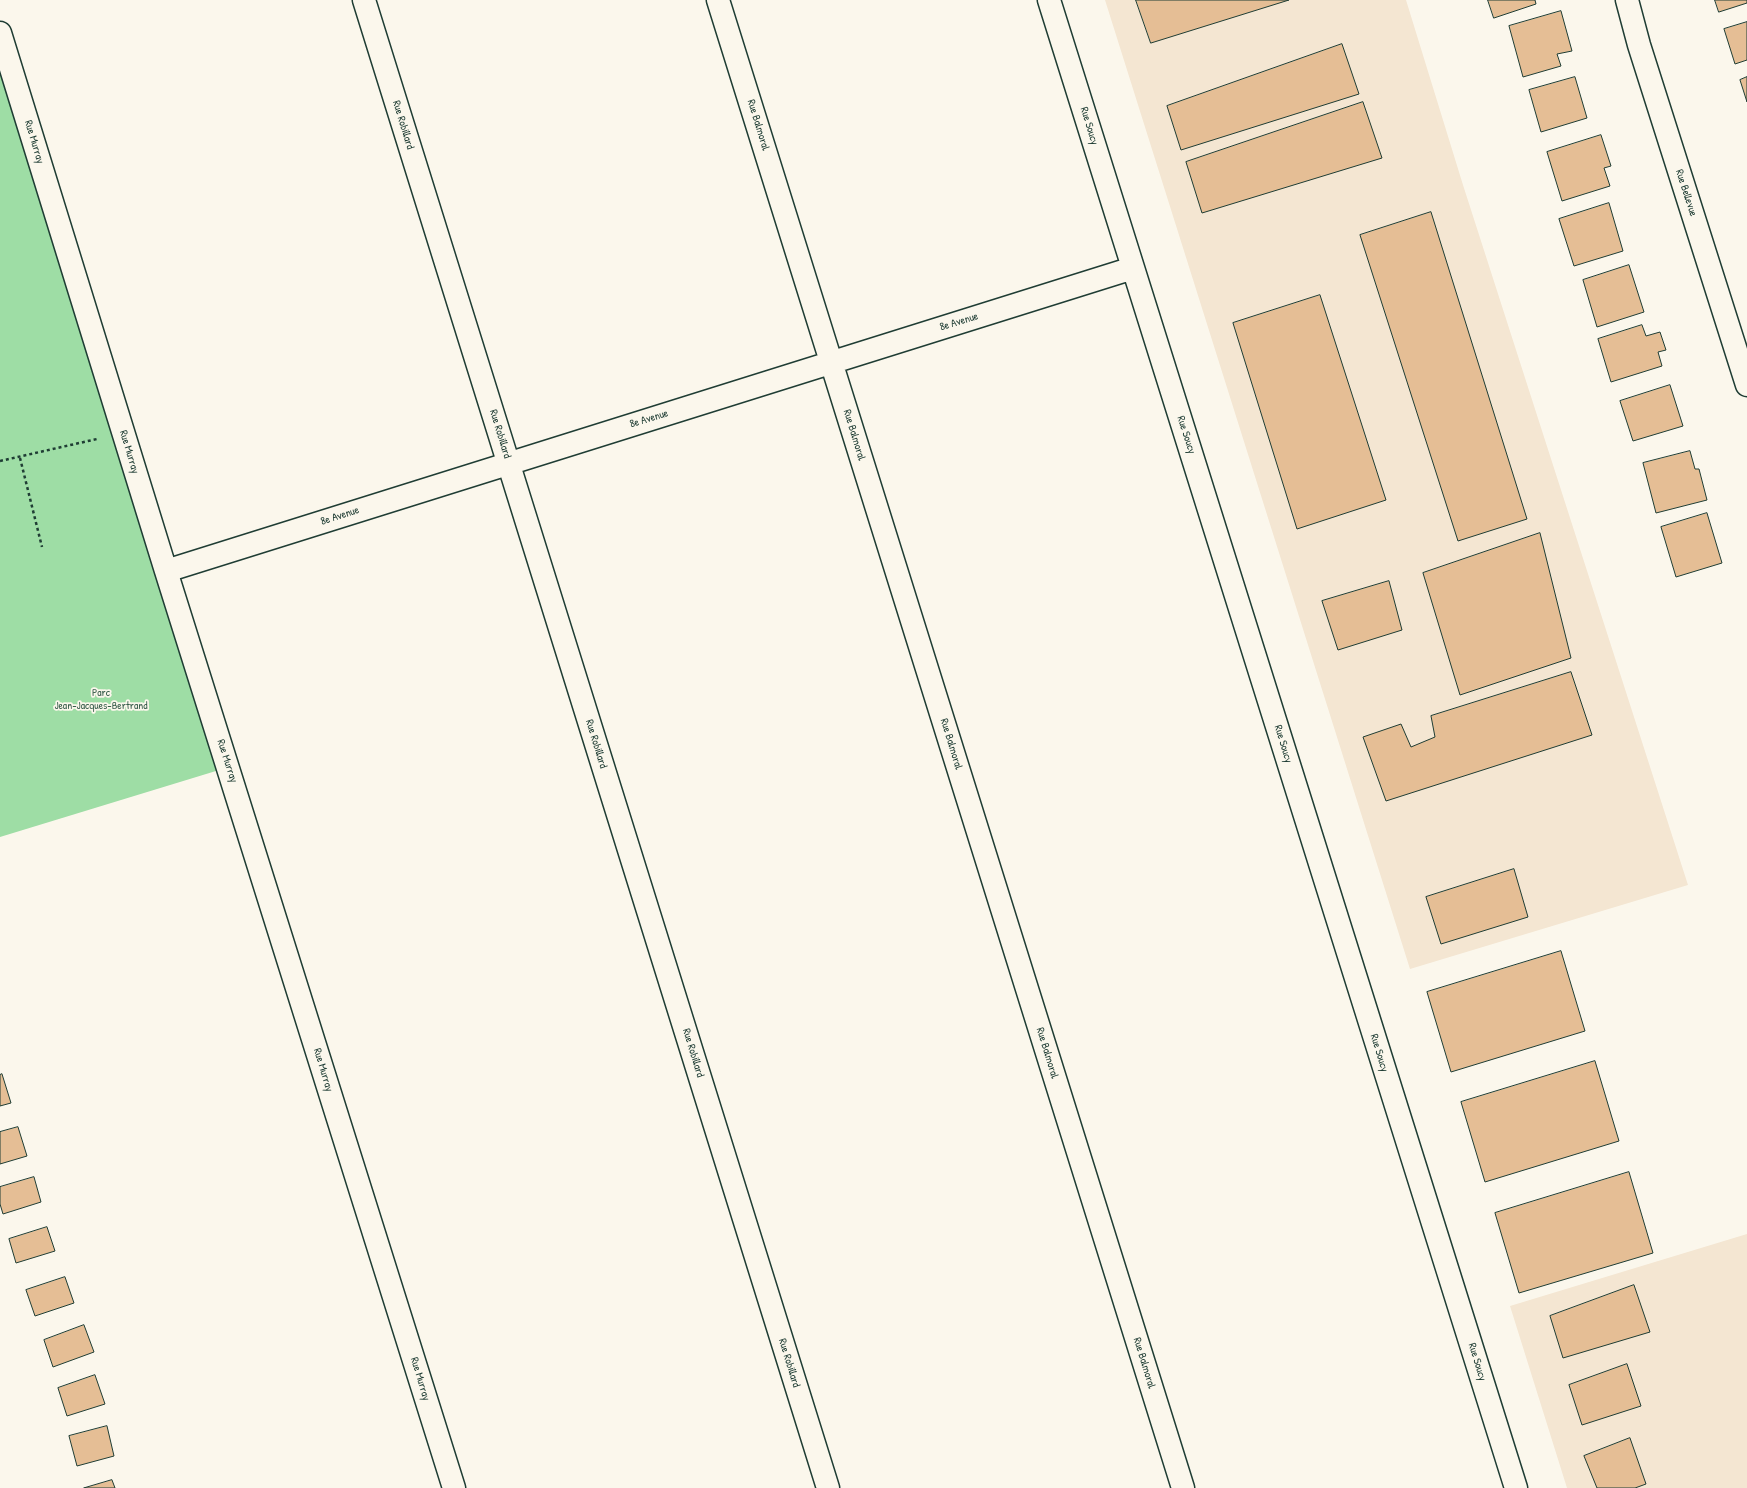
<!DOCTYPE html>
<style>
body{margin:0}
canvas{display:block;background:#fbf7ec}
</style>
<canvas width="1747" height="1488"></canvas>
<script>
const context = document.querySelector('canvas').getContext('2d');
context.lineJoin = 'round';
function paint(path, color) {
  context.fillStyle = color;
  context.fill(path, 'evenodd');
}
function strokePath(path, color, width, dash) {
  context.strokeStyle = color;
  context.lineWidth = width;
  context.lineCap = dash ? 'butt' : 'round';
  context.setLineDash(dash || []);
  context.stroke(path);
}
function label(font, color, halo, rows, align = 'center') {
  context.font = font + ' "Patrick Hand",sans-serif';
  context.lineWidth = 3.5;
  context.setLineDash([]);
  context.textBaseline = 'middle';
  context.strokeStyle = halo;
  context.fillStyle = color;
  for (const [text, x, y, turn = 0] of rows) {
    context.save();
    context.translate(x, y);
    context.rotate((+turn || 0) * Math.PI / 180);
    context.textAlign = isNaN(turn) ? turn : align;
    if (halo) context.strokeText(text, 0, 0);
    context.fillText(text, 0, 0);
    context.restore();
  }
}
const built = new Path2D(`
 M1105,0H1406L1463,185L1688,885L1410,969Z
 M1747,1234V1488H1567L1510,1306Z`);
const green = new Path2D(`
 M0,41L229,767L0,837Z`);
const building = new Path2D(`
 M1136,0H1289L1151,43Z
 M1488,0H1535L1536,4L1494,18Z
 M1715,0H1747V3L1719,12Z
 M1561,11L1572,51L1557,54L1561,66L1523,77L1509,26Z
 M1747,22V60L1735,64L1724,29Z
 M1342,44L1359,94L1181,150L1167,106Z
 M1575,77L1587,118L1541,132L1529,90Z
 M1747,77V102L1740,80Z
 M1363,102L1382,158L1202,213L1186,162Z
 M1601,135L1611,166L1604,168L1610,186L1562,201L1547,152Z
 M1609,203L1623,251L1574,266L1559,219Z
 M1431,212L1527,519L1458,541L1360,235Z
 M1629,265L1644,312L1597,327L1583,280Z
 M1320,295L1386,500L1297,529L1233,323Z
 M1642,325L1646,336L1660,332L1666,350L1658,352L1662,366L1611,382L1598,339Z
 M1670,385L1683,426L1633,441L1620,401Z
 M1690,451L1695,469H1699L1707,500L1656,513L1643,463Z
 M1707,513L1722,563L1676,577L1661,527Z
 M1540,533L1571,658L1460,695L1423,573Z
 M1389,581L1402,630L1338,650L1322,601Z
 M1571,672L1592,735L1386,801L1363,737L1401,724L1411,747L1435,737L1431,716Z
 M1514,869L1528,917L1441,944L1426,897Z
 M1561,951L1585,1031L1451,1072L1427,992Z
 M1595,1061L1619,1141L1485,1182L1461,1102Z
 M2,1074L11,1103L0,1106V1075Z
 M18,1127L27,1156L0,1164V1132Z
 M1629,1172L1653,1253L1519,1293L1495,1213Z
 M34,1177L41,1202L3,1214L0,1204V1187Z
 M47,1227L55,1251L16,1263L9,1239Z
 M65,1277L74,1303L35,1316L26,1290Z
 M1634,1285L1650,1332L1563,1358L1550,1316Z
 M84,1325L94,1352L53,1367L44,1340Z
 M1627,1364L1641,1406L1582,1425L1569,1385Z
 M95,1375L105,1404L67,1416L58,1388Z
 M107,1426L114,1456L77,1466L69,1436Z
 M1630,1438L1646,1484L1635,1488H1597L1584,1456Z
 M112,1480L115,1488H84Z`);
const path = new Path2D(`
 M20,458L42,547
 M0,461L97,439`);
const street = new Path2D(`
 M364,0L828,1488
 M718,0L1183,1488
 M1049,0L1516,1488
 M1627,0L1639,45L1747,385
 M0,33L166,571L454,1488
 M166,571L1133,268`);
const streetNames = [
 ["Rue Robillard",403,125,73],
 ["Rue Balmoral",758,125,73],
 ["Rue Soucy",1089,126,73],
 ["Rue Murray",34,142,73],
 ["Rue Bellevue",1686,193,72],
 ["8e Avenue",959,322,-17],
 ["8e Avenue",649,419,-17],
 ["Rue Robillard",500,434,73],
 ["Rue Balmoral",854,435,73],
 ["Rue Soucy",1186,435,72],
 ["Rue Murray",129,452,73],
 ["8e Avenue",340,516,-18],
 ["Rue Robillard",596,744,73],
 ["Rue Balmoral",951,744,73],
 ["Rue Soucy",1283,744,73],
 ["Rue Murray",227,761,72],
 ["Rue Robillard",693,1053,73],
 ["Rue Balmoral",1047,1053,73],
 ["Rue Soucy",1379,1053,73],
 ["Rue Murray",323,1070,73],
 ["Rue Soucy",1477,1362,73],
 ["Rue Robillard",789,1363,73],
 ["Rue Balmoral",1144,1363,73],
 ["Rue Murray",420,1379,73]
];
const parkNames = [
 ["Parc",101,693],
 ["Jean-Jacques-Bertrand",101,706]
];
paint(built, '#f4e6d2');
paint(green, '#9edda5');
paint(building, '#e5be95');
strokePath(building, '#1f3d34', 1);
strokePath(street, '#1f3d34', 25);
strokePath(path, '#1f3d34', 2.5, [3, 3]);
strokePath(street, '#fbf7ec', 22);
label('11px', '#1f3d34', '#fbf7ec', streetNames);
label('11px', '#385d4b', '#fbf7ec', parkNames);
</script>
